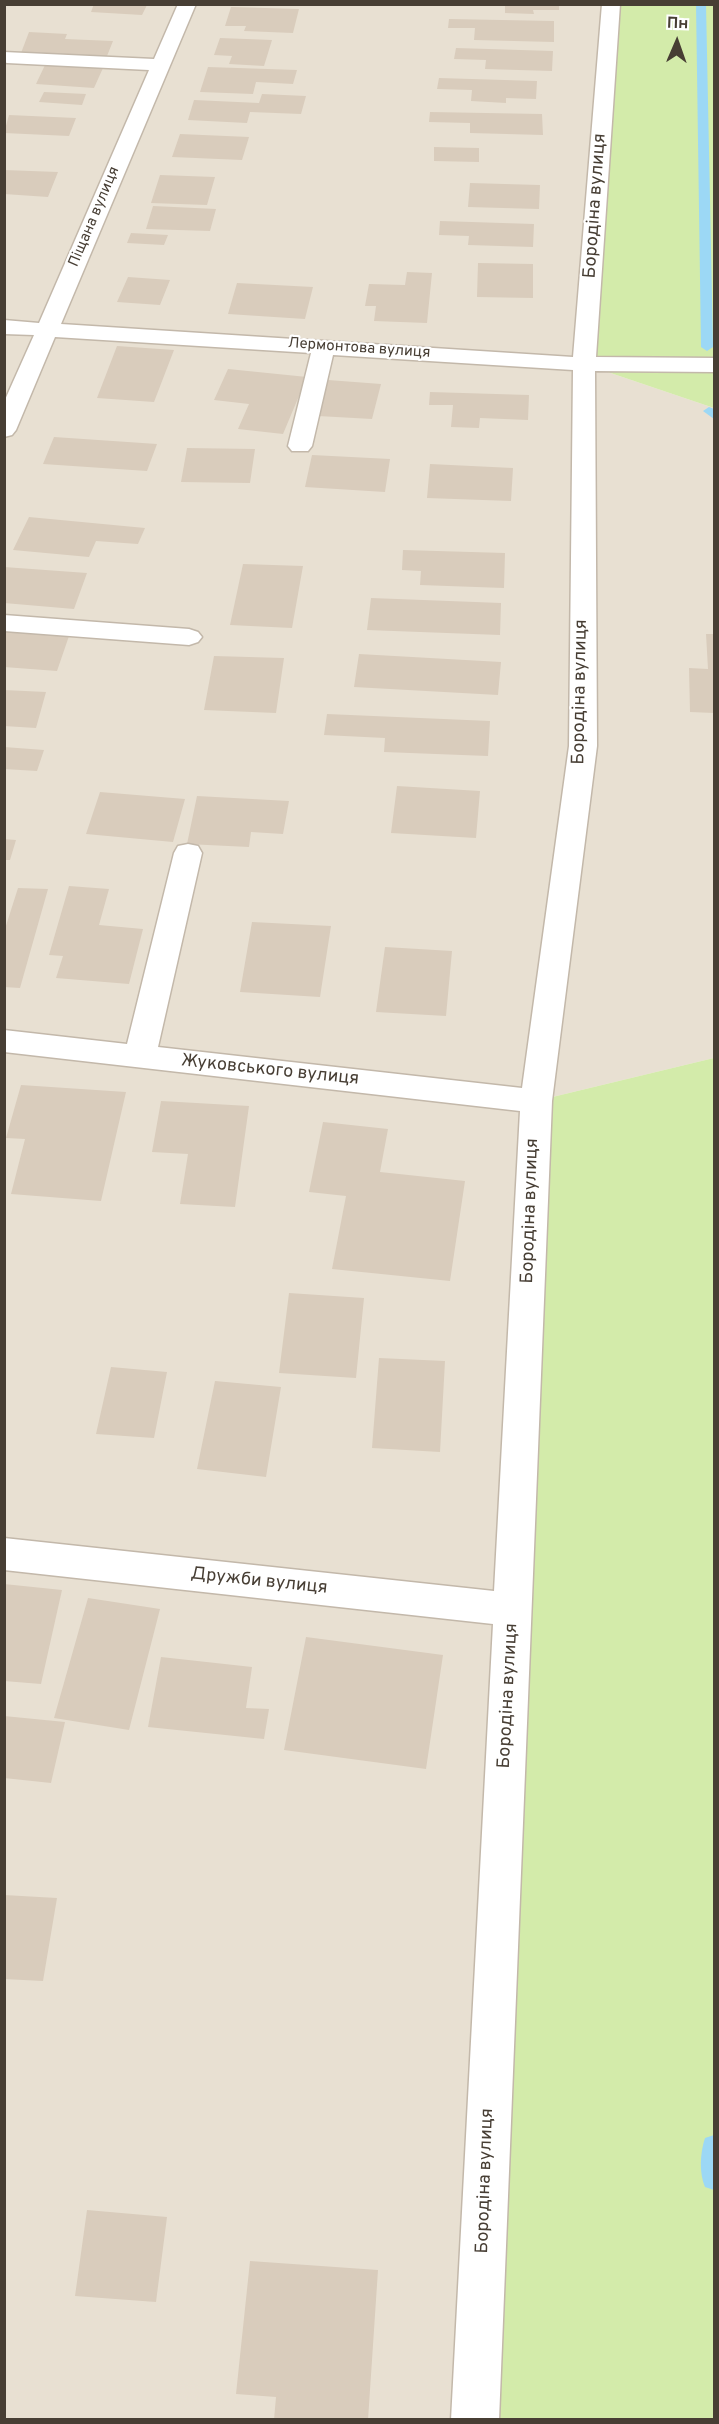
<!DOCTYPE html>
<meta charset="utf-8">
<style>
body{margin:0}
#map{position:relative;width:719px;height:2424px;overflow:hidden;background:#f4eee5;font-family:Overpass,sans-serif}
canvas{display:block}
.frame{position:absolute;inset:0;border:6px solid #473e34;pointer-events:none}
.north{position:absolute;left:647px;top:12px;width:60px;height:60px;-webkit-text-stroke:4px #fff;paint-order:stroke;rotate:2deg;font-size:16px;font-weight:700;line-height:24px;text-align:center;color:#473e34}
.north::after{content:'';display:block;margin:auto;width:21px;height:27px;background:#473e34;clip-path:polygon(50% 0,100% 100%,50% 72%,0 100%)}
</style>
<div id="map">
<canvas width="719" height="2424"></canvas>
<div class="frame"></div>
<div class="north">Пн</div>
</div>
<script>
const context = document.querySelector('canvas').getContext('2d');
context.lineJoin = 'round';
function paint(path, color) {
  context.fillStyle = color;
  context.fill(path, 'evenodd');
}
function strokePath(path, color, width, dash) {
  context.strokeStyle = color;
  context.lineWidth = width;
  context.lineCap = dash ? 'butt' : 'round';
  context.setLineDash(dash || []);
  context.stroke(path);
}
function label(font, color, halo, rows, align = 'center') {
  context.font = font + ' Overpass,sans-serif';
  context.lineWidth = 4.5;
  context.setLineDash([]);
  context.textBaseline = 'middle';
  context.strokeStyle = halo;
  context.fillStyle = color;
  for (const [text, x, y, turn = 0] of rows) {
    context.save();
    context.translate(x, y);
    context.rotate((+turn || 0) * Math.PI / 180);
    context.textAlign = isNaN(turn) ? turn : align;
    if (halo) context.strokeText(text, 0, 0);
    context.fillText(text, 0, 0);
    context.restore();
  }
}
const residential = new Path2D(`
 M5,5H611L584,364L714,408V1058L536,1101L476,2419L5,2420Z`);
const green = new Path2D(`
 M611,5H714V408L584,364Z
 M714,1058V2419L485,2420L536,1101Z`);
const stream = new Path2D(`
 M696,4H706L713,347L707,351L701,347Z
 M709,407L714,409V419L703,411Z
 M714,2135V2190L705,2187C699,2173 700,2153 705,2138Z`);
const building = new Path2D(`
 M94,4H138L147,5L142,15L91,12Z
 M505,4H559V10H533L534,14L505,13Z
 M231,7L299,9L293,33L244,31L246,26H225Z
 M449,19L554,21V42L474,40L475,28H448Z
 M29,32L67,34L65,39L113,41L107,56L21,53Z
 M220,38L272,40L264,66L229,64L232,56L214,55Z
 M456,48L553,51L552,71L485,69L486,60L454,59Z
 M45,65L103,68L94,88L36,84Z
 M208,67L297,70L293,84L256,82L253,94L200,92Z
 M439,78L537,81L536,99L506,98V103L471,101L472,90L437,89Z
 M44,92L86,94L82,105L39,102Z
 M262,94L306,96L301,114L250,112L247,123L188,120L194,100L259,103Z
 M430,112L542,114L543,135L470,133V123L429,122Z
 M9,115L76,118L69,136L4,133Z
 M180,134L249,137L242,160L172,157Z
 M434,147L479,148V162L434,161Z
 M4,170L58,172L48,197L4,194Z
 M160,175L215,177L207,205L151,203Z
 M470,183L540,185L539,209L468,207Z
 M153,206L216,209L210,231L146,229Z
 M440,221L534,224L533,247L468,245L469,236L439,235Z
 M131,233L168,235L164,245L127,243Z
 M478,263L533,264V298L477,297Z
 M407,272L432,273L427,323L374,321L376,306H365L369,284L405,285Z
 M128,277L170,280L160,305L117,302Z
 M237,283L313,287L305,319L228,314Z
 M117,346L174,350L154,402L97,398Z
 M228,369L307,377L283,434L238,429L249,404L214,400Z
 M328,380L381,384L372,419L318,416Z
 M430,392L529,395L528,420L480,418L479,428L451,427L453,405H429Z
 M54,437L157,444L147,471L43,464Z
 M187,448L255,449L250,483L181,482Z
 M312,455L390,459L385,492L305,487Z
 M430,464L513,468L511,501L427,498Z
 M29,517L145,528L138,544L96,541L89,557L13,550Z
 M403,550L505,553L504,588L420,585L421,571L402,570Z
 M243,564L303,566L292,628L230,625Z
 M4,567L87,573L74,609L4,603Z
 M371,598L501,603L500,635L367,630Z
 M4,632L69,636L57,671L4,667Z
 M706,634H714V713L690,712L689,668L708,669Z
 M359,654L501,662L498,695L354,687Z
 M214,656L284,658L276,713L204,710Z
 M4,690L46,692L36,728L4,726Z
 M327,714L490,721L488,756L384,752L385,738L324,735Z
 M4,747L44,750L37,771L4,769Z
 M397,786L480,791L476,838L391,833Z
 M100,792L185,799L173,842L86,834Z
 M197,796L289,801L283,834L251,832L249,847L187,844Z
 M4,839L16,840L10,860H4Z
 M69,886L109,889L99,925L143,929L129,984L56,978L63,956L49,955Z
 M18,888L48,889L20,988L4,987V932Z
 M252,922L331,926L320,997L240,992Z
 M385,947L452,951L446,1016L376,1012Z
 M21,1085L126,1092L101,1201L11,1194L25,1139L6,1138Z
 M161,1101L249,1106L235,1207L180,1204L188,1154L152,1152Z
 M323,1122L388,1129L380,1172L465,1181L450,1281L332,1269L346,1196L309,1192Z
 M289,1293L364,1298L356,1378L279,1373Z
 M379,1358L445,1361L440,1452L372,1448Z
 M111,1367L167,1372L154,1438L96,1434Z
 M215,1381L281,1387L266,1477L197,1469Z
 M4,1584L62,1590L41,1684L4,1681Z
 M88,1598L160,1609L129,1730L54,1718Z
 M306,1637L443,1655L426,1769L284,1750Z
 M161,1657L252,1667L246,1708L269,1709L264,1739L148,1727Z
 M4,1716L65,1722L51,1783L4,1778Z
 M4,1895L57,1898L43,1981L4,1979Z
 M87,2210L167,2217L156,2302L75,2296Z
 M250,2261L378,2270L368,2420H274L276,2397L236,2394Z`);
const minor = new Path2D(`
 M178,4H196L61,324L573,357L602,4H620L596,357L714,358V372L595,371L597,746L552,1101L499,2420H451L493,1624L4,1570V1538L494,1591L520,1111L4,1052V1030L127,1044L174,853L178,846L188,844L198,846L202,853L158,1047L522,1088L569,746L573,370L333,355L312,446L308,451H292L288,446L311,353L55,337L16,430L12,435L4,437V402L34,335L4,334V320L39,323L149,70L7,63L4,62V52L154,59Z
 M4,615L189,629L198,632L202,637L198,642L189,645L4,631Z`);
const farStreetnames = [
 ["Піщана вулиця",95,217,-67],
 ["Лермонтова вулиця",359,349,4]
];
const streetNames = [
 ["Бородіна вулиця",596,206,-86],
 ["Бородіна вулиця",581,692,-89],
 ["Жуковського вулиця",270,1071,6],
 ["Бородіна вулиця",531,1211,-88],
 ["Дружби вулиця",259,1582,6],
 ["Бородіна вулиця",509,1696,-87],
 ["Бородіна вулиця",486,2181,-88]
];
paint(residential, '#e8e0d2');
paint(green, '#d3ebaa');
paint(stream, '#9cd8f5');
paint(building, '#d9ccbc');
strokePath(minor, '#c3b8aa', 3);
paint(minor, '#fff');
label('15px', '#473e34', '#fff', farStreetnames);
label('18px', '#473e34', '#fff', streetNames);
</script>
